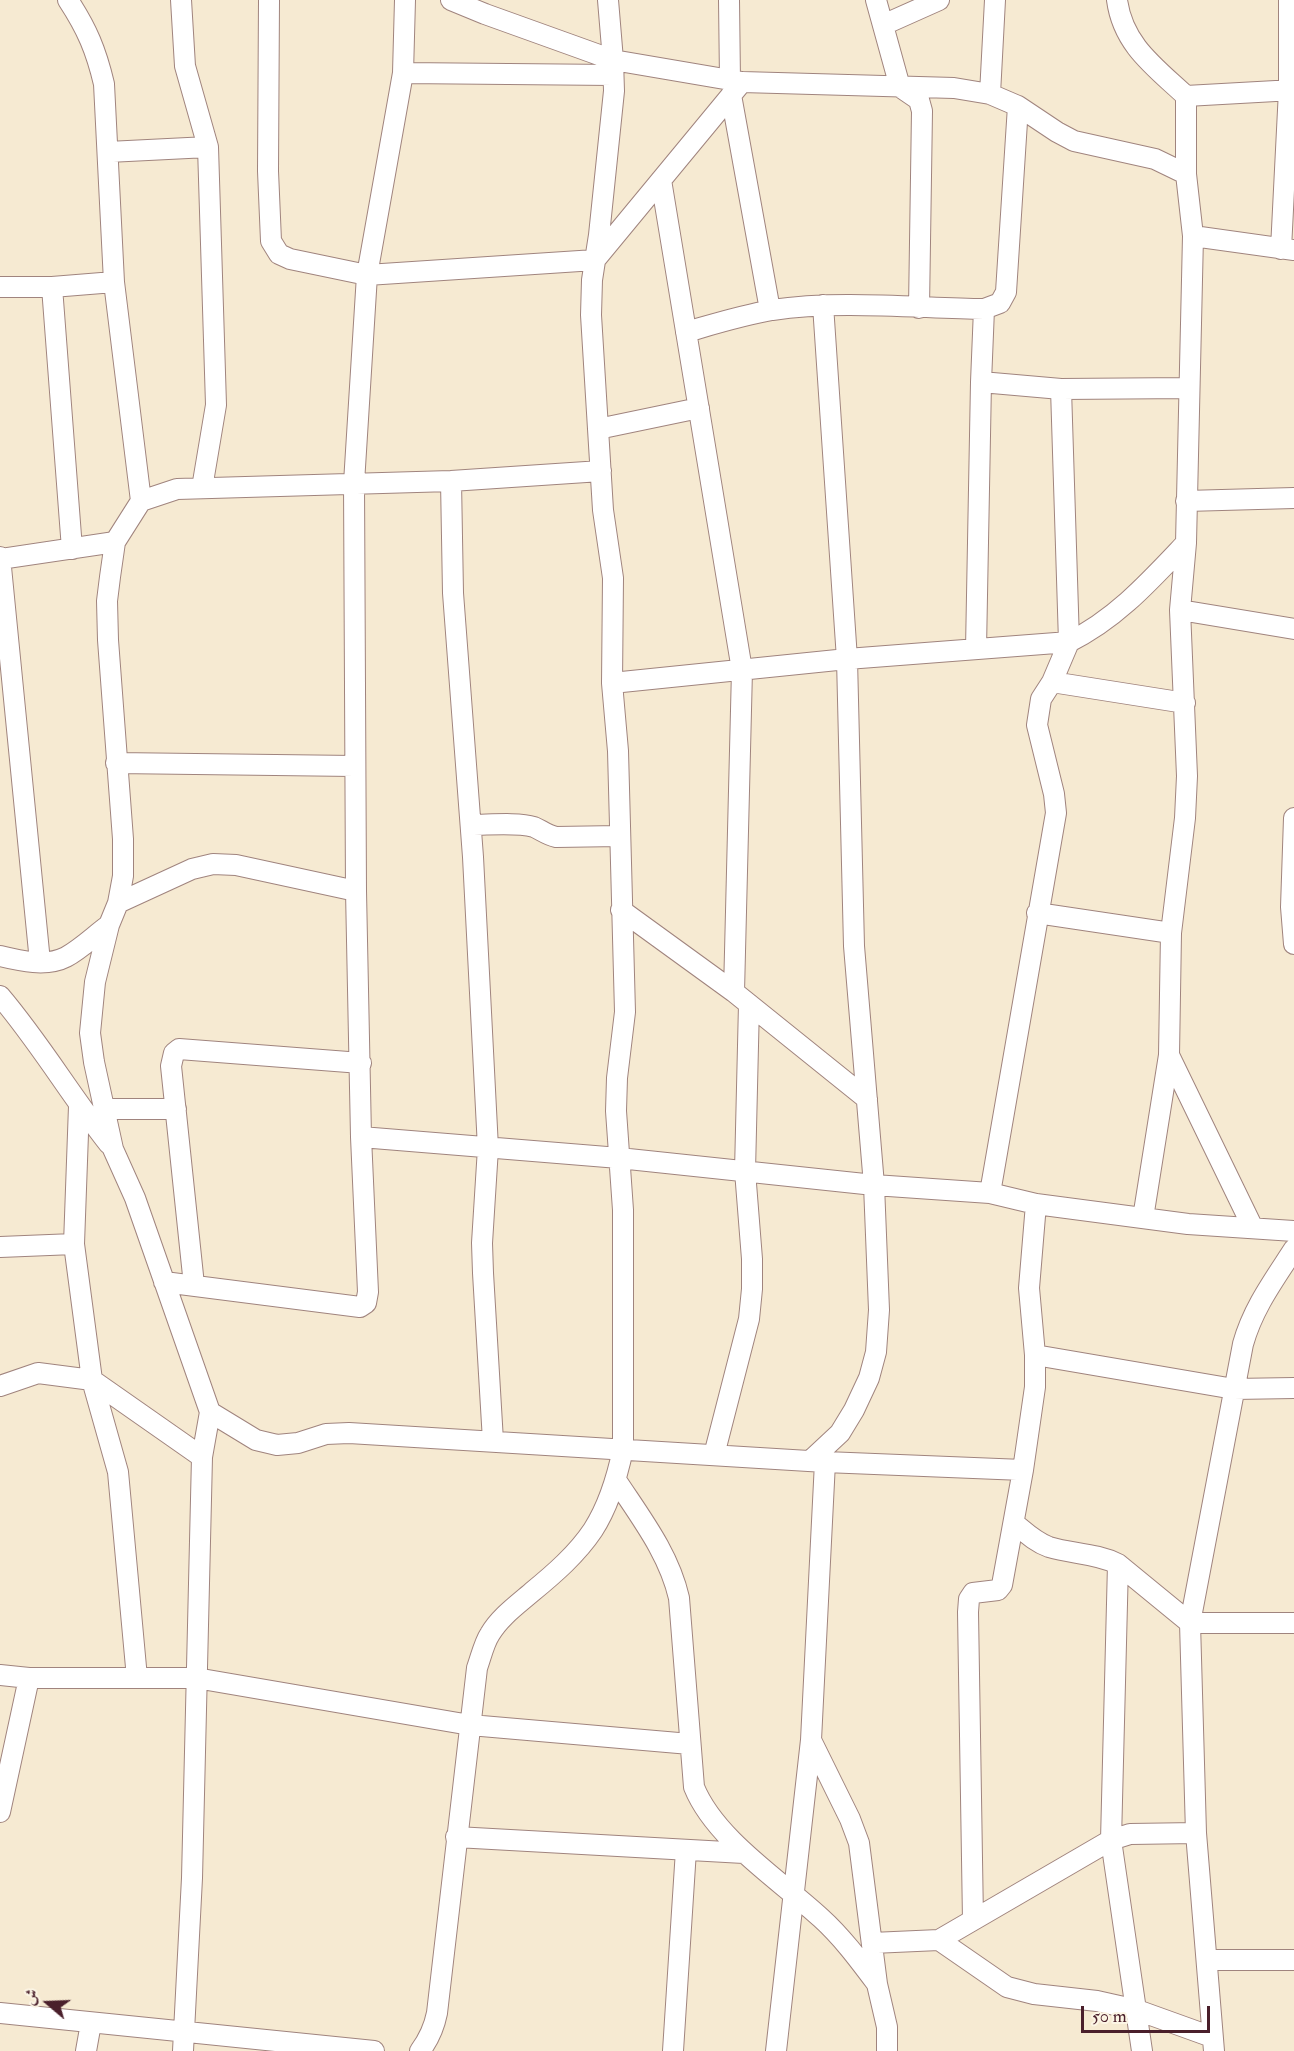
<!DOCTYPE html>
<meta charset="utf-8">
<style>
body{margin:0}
#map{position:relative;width:1294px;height:2051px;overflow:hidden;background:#f6ead2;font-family:"IM FELL Double Pica",Amiri,serif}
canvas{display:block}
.north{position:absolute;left:18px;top:1973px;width:60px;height:60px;-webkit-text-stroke:4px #fcf5e5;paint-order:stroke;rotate:289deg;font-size:16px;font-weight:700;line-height:24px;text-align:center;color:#4a1f2b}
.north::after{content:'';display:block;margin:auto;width:21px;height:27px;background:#4a1f2b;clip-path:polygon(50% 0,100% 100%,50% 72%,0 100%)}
.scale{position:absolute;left:1081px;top:2006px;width:129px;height:27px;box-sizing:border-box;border:3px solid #4a1f2b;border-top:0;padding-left:8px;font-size:18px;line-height:21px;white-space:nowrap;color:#4a1f2b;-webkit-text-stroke:4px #fcf5e5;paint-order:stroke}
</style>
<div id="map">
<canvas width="1294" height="2051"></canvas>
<div class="north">ش</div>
<div class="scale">50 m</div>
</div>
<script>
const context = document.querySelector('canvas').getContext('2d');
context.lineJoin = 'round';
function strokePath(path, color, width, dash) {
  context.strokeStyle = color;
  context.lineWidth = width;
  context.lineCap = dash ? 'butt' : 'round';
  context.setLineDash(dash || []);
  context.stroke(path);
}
const minor = new Path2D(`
 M68,0C87,29 96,50 104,84L114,282L141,501
 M181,0L185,66L208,147L216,405L202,488
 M269,0L268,171L271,241L279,254L290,259L367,275L595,260L742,82
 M451,0L485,14L613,60L742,82L954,88L990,94L1018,106L1057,132L1074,141L1155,159L1186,174
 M729,0L730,80
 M876,0L900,87L919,100L922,111L919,308
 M883,25L939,0
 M403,73L613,75
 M990,94L995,0
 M731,95L770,310
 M1186,96L1294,90
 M108,152L208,147
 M661,180L742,670L734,992
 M1193,236L1294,250
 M1281,249L1289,90V0
 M0,287H52L114,282
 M52,287L72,549
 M686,332C714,324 743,315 772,310C839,300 916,308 984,309L1000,303L1006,292L1018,106
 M981,382L1061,389L1189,388
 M598,429L699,408
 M451,481L453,593L473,857L488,1148L482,1243L483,1273L493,1441
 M1186,501L1294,498
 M1186,543L1180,610L1294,629
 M0,557L40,962
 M0,559L115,542
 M976,649L981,382L984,309
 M1052,682L1185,703
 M612,683L847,659L1069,642C1116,619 1150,581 1186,543L1193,236L1186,174V96C1155,67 1123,45 1117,0
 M116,763L354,766
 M1294,818L1291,907L1294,944
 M471,825C489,825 517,822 534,827C541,830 547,835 556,837L619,836
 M118,903L192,869L213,864L236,865L356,891
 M621,910L734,992L867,1099
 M1037,913L1171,933
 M0,956C20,961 47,967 66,957C81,949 95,935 109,925
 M0,996C40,1043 71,1096 109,1144
 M1169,1055L1253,1228
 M79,1106L74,1244L92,1380L118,1472L137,1678
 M104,1109H176
 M361,1137L619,1158L874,1185L990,1193L1036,1204L1188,1224L1294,1231
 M990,1193L1056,813L1054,794L1037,725L1041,699L1052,682L1069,642L1061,389
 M1143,1218L1169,1055L1171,933L1185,818L1187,776L1180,610
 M0,1247L74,1244
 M164,1282L360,1307L366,1303L368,1292L361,1137L356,891L354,483L367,275L403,73L405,0
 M194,1285L171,1066L174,1053L179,1049L361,1063
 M1035,1355L1234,1389L1294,1388
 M0,1386L38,1373L92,1380L202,1457
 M210,1412L256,1440L277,1445L298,1443L326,1434L349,1433L825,1462L1023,1470
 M714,1455L749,1319L752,1289V1259L745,1171L749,1004
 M810,1461L840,1433L854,1410L869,1378L876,1352L879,1310L874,1185L854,946L847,659L823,305
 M616,1480C641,1518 669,1554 679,1598L694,1787C715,1839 780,1880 821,1918C842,1937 859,1960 877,1984
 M1014,1523C1025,1532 1035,1542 1049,1547C1072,1554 1096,1553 1118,1564L1190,1623H1294
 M1118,1564L1111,1840L1142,2051
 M0,1675L29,1678H196L470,1725L690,1744
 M811,1740L850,1819L859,1843L877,1984L887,2027V2051
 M0,1812L29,1678
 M456,1837L744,1853
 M973,1920L968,1612L969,1599L973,1593L998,1590L1002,1585L1023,1470L1035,1387V1355L1029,1288L1036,1204
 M939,1940L1007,1987L1034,1994L1097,2001L1137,2010L1212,2037
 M872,1943L939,1940L1111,1840L1130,1834L1196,1833
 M1207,1960H1294
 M0,2013L374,2051
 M86,2051L91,2023
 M183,2051L192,1878L202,1457L210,1412L135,1198L113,1149L94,1062L90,1033L95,982L109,925L118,903L123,876V839L108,640L107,601L110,577L115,542L141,501L177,489L451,481L601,471
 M420,2051C429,2039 434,2028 437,2013L477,1668C481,1657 484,1643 490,1634C500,1617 517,1605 532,1592C554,1574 577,1554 593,1530C609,1505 617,1478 623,1449V1210L616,1111L617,1078L625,1012L618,751L612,683L613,578L603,510L591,315L592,280L599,235L614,91L613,60L608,0
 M673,2051L686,1850
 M776,2051L811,1740L825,1462
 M1214,2051L1196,1833L1190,1623L1243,1344C1253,1308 1274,1280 1294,1249`);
strokePath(minor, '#a0847e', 22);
strokePath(minor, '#fff', 20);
</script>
